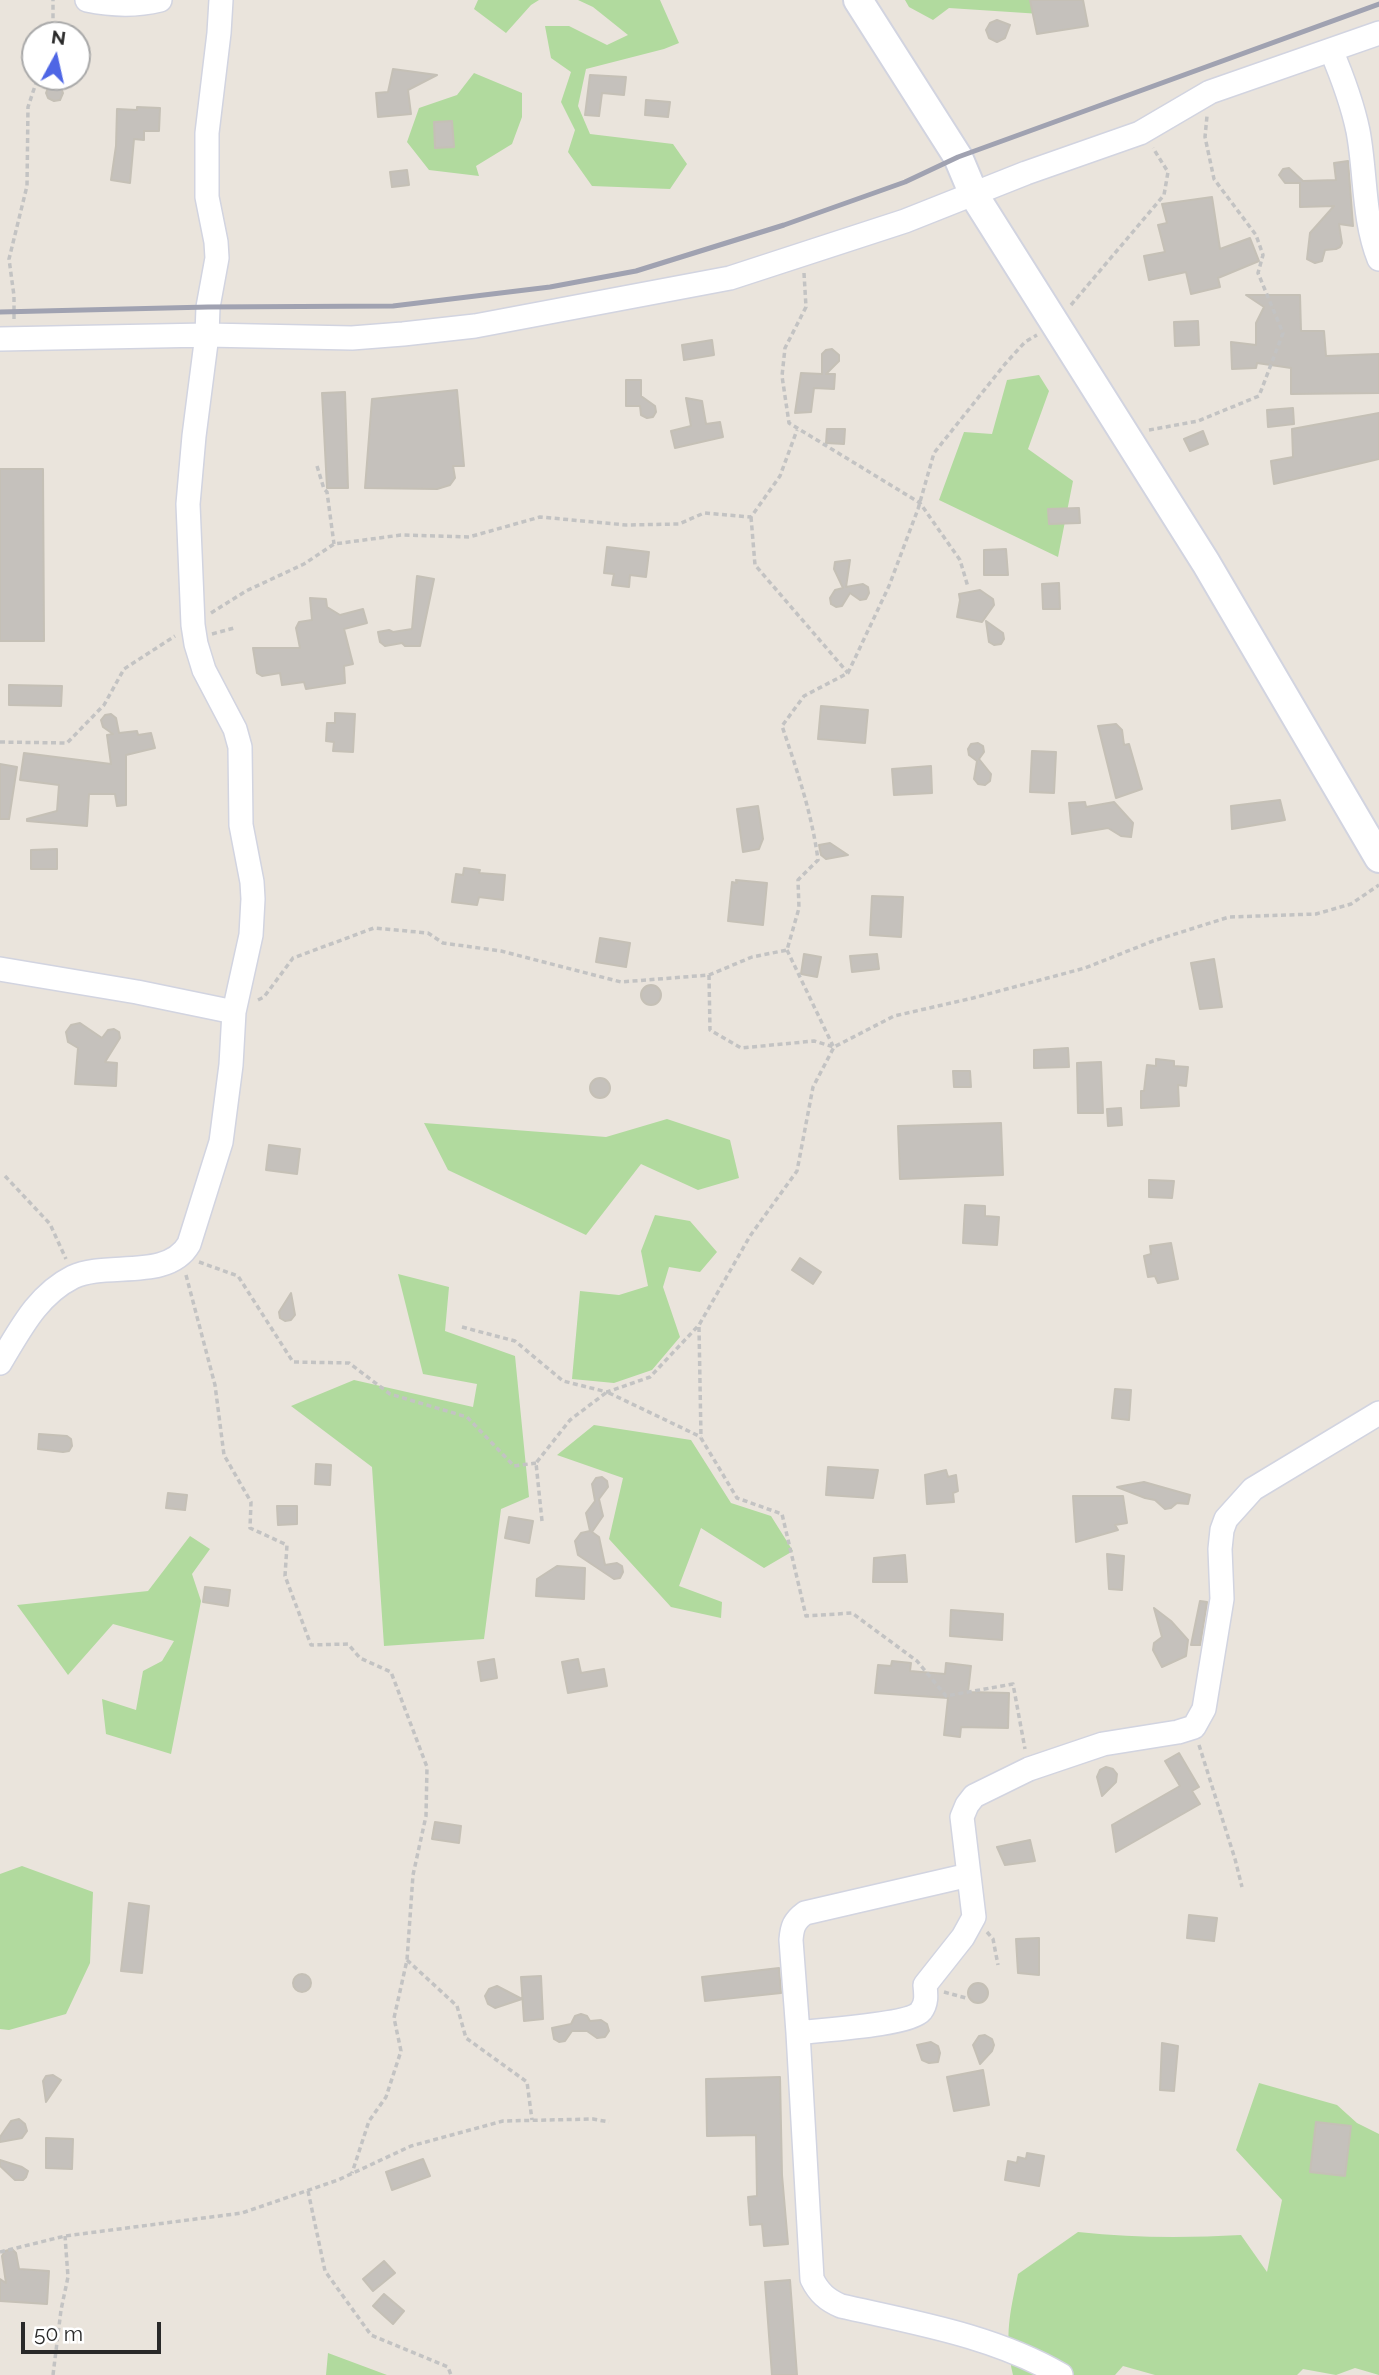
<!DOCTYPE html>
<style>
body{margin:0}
#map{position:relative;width:1379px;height:2375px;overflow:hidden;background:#eae4dc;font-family:Raleway,sans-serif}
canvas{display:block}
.north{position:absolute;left:21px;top:21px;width:70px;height:70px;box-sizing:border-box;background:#fff;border:2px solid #a9a9a9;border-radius:50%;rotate:8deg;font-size:19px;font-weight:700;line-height:28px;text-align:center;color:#292929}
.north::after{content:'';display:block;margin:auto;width:24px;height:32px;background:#4e66e5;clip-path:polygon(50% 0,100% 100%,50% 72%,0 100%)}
.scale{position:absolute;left:21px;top:2322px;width:140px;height:32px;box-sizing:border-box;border:4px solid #292929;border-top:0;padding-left:9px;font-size:21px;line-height:24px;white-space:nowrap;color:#292929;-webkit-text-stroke:5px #fff;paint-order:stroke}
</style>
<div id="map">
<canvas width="1379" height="2375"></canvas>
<div class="north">N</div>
<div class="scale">50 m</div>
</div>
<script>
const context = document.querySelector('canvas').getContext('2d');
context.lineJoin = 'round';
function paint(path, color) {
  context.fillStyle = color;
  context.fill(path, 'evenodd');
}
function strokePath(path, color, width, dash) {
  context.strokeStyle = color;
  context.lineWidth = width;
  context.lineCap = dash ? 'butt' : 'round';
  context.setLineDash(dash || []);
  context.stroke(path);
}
const green = new Path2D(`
 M478,0H539L531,5L506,33L474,9Z
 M578,0H660L679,43L664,49L586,69L578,106L590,134L673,144L687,164L670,189L592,186L568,152L575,130L561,102L571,72L551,58L545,26H569L607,45L628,35L593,7Z
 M905,0H1053L1056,15L949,8L933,20L909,7Z
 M474,73L522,93V117L512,144L476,166L479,176L429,170L407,142L419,108L457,95Z
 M1039,375L1049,391L1028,449L1073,481L1058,557L939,500L964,432L992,434L1007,380Z
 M667,1119L730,1140L739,1178L698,1190L641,1164L586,1235L448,1170L424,1123L606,1137Z
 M655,1215L690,1221L717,1252L700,1272L669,1267L663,1287L680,1337L652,1370L614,1383L572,1379L580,1291L619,1295L648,1286L641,1251Z
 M398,1274L449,1287L445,1331L515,1356L529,1497L501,1509L484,1639L384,1646L372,1467L291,1406L354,1380L473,1407L477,1384L423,1374Z
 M594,1425L691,1440L731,1503L771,1516L793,1551L764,1568L701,1528L679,1586L722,1602L721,1618L671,1607L609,1539L623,1478L557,1455Z
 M190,1536L210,1549L192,1574L201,1601L171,1754L106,1734L102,1699L136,1710L143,1671L162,1661L174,1641L113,1624L68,1675L17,1605L148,1591Z
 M22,1866L93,1892L90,1963L66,2014L9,2030L0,2029V1874Z
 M1259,2083L1337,2105L1357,2123L1379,2134V2375L1355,2368L1336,2375L1303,2369L1297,2375H1155L1123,2366L1115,2375H1013C1004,2336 1010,2313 1018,2274L1078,2232C1133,2238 1186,2238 1241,2235L1267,2272L1282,2200L1236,2150Z
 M328,2353L387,2375H326Z`);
const building = new Path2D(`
 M1030,0H1083L1088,26L1037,34Z
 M997,20L1010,25L1005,38L997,42L989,38L986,30L990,23Z
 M393,69L437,75L408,90L411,114L378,117L376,93L388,92Z
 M590,75L626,77L624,95L602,93L599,116L585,115Z
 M52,77H57L63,93L60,100L54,101L48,98L46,93Z
 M646,100L670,102L668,117L645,115Z
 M137,107L160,108L159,131H144V140L134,139L130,183L111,180L116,146L117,109L137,110Z
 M452,121L454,147L435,148L434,122Z
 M1348,161L1353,226L1339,224L1342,243L1340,247L1336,249L1325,250L1322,261L1315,263L1307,259L1310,233L1334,206L1300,207V183H1285L1279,175L1283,169L1289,168L1303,181L1336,180L1334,163Z
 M407,170L409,185L392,187L390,172Z
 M1212,197L1220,249L1250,238L1259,261L1218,278L1220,287L1191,294L1186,272L1149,280L1144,256L1165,252L1158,225L1167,223L1162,204Z
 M1246,295H1300L1301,331H1324L1326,356L1379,354V393L1291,394V368L1257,363L1256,368L1232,369L1231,342L1256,345V323L1264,307Z
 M1198,321L1199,345L1175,346L1174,322Z
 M712,340L714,355L684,360L682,345Z
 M832,349L839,355V361L826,374H835L834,389L814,388L811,412L795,413L801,373L822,374V354L826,350Z
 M626,380H641V396L655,406L656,412L653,417L647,418L641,415L640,406H626Z
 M457,390L464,466H453L455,478L450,485L437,489L365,488L372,399Z
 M345,392L348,488H327L322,393Z
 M686,398L702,401L706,424L720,422L723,437L675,448L671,431L691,426Z
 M1293,408L1294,424L1268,427L1267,410Z
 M1379,413V459L1274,484L1271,461L1293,457L1292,429Z
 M827,429H845L844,444L826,443Z
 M1203,431L1208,444L1190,451L1184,439Z
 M0,469H43L44,641H0Z
 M1079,508L1080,523L1049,524L1048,509Z
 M607,547L649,552L646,577L630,575L629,587L612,585L614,574L604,573Z
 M1006,549L1008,575H984V550Z
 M850,560L846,587L863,584L868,587L869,593L866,599L860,600L850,593L842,606L836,607L831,604L830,598L835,590L843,588L834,569L835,562Z
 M417,576L434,579L420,646H405L402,643L385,646L380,642L378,632L389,630L393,632L412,629Z
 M1059,583L1060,609H1043L1042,584Z
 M980,590L993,599L994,605L982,622L957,617L960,600L959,594Z
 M310,598L326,599L327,607L340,615L363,609L367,623L344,629L353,664L344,666L345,683L306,689L304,682L282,685L280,673L262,676L257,673L253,648H300L296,628L299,622L312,620Z
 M986,621L1003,633L1004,639L1001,644L994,645L989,642Z
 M9,685L62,686L61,706L9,705Z
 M821,706L868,710L865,743L818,739Z
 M335,713L355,714L353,752L333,751L334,742L326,741L327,723H335Z
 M111,714L116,718L119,733L137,731L138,735L151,733L155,748L126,755V805L117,806L115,794H89L87,826L27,821V819L57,811L59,785L20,780L24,753L111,764L107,735L113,734L103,727L101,720L105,715Z
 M1116,724L1122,730L1124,745L1129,744L1142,789L1116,798L1098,726Z
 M978,743L983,746L984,752L979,759L991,774L990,781L985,785L978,784L974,779L977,761L969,755L968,749L971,744Z
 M1032,751L1056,752L1054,793L1030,792Z
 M0,764L17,767L9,819H0Z
 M931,766L932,793L894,795L892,769Z
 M1280,800L1285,820L1232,829L1231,806Z
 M1085,802L1086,807L1114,802L1133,823L1131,837L1121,836L1108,828L1072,834L1069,803Z
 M758,806L763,839L759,849L743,852L737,809Z
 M830,843L848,855L826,859L821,855L819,845Z
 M57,849V869H31V850Z
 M464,868L480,870L479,873L505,875L503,900L479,897L477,905L452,902L456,874L463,875Z
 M736,880L767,883L763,925L728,921L732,882L737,883Z
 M872,896L903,897L901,937L870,935Z
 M600,938L630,943L626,967L596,962Z
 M804,954L821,957L817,977L801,974Z
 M877,954L879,969L852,972L850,956Z
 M1214,959L1222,1007L1200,1009L1191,963Z
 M641 995a10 10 0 1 1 20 0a10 10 0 1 1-20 0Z
 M80,1023L102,1038L108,1030L114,1029L119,1032L120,1038L105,1062L117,1063L116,1086L75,1084L78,1048L68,1042L66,1032L71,1025Z
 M1068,1048L1069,1067L1034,1068V1050Z
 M1156,1059L1174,1061V1066L1188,1067L1186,1086L1178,1085L1179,1106L1141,1108V1091H1144L1147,1065L1156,1066Z
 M1101,1062L1103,1113H1078L1077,1063Z
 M953,1071H970L971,1087H954Z
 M590 1088a10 10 0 1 1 20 0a10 10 0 1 1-20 0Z
 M1121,1108L1122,1125L1108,1126L1107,1109Z
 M1001,1123L1003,1175L900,1179L898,1126Z
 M269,1145L300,1149L297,1174L266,1170Z
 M1149,1180L1174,1181L1172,1198L1149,1197Z
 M965,1205L985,1206V1216L999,1217L997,1245L963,1243Z
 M1171,1243L1178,1279L1158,1283L1155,1276L1148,1277L1144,1256L1151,1254L1150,1246Z
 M800,1258L821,1272L813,1284L792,1270Z
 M291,1293L295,1315L291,1320L285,1321L280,1318L279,1312Z
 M1115,1389L1131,1390L1129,1420L1112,1418Z
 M39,1434L67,1436L71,1439L72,1446L69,1451L63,1452L38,1449Z
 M316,1464L331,1465L330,1485L315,1484Z
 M828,1467L878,1470L873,1498L826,1495Z
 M946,1470L948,1477L956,1475L958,1491L953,1493L954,1502L927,1504L925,1475Z
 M602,1477L607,1481L608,1487L599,1499L603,1516L592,1532L599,1537L605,1565L617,1563L622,1566L623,1572L620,1578L614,1579L578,1555L575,1541L581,1533L590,1531L586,1513L595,1501L592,1484L596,1478Z
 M1144,1482L1190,1495L1188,1504L1177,1503L1171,1508L1165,1509L1155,1500L1145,1498L1117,1487Z
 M168,1493L187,1495L185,1510L166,1508Z
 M1073,1496H1123L1127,1523L1115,1525L1118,1530L1076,1542Z
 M277,1506H297V1524L278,1525Z
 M509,1517L533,1521L529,1543L505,1538Z
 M1107,1554L1124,1556L1122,1590L1109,1589Z
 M905,1555L907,1582H873L874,1558Z
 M557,1566L585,1568L584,1599L536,1596L537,1579Z
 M205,1587L230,1590L228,1606L203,1602Z
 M1200,1601L1207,1602L1200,1645H1191Z
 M1154,1608L1171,1621L1188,1640L1186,1656L1162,1667L1153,1650L1154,1643L1162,1637Z
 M951,1610L1003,1614L1002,1640L950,1636Z
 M494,1659L497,1678L481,1681L478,1662Z
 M578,1659L581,1673L604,1669L607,1686L568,1693L562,1662Z
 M892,1661L911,1663L910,1671L945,1674L946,1663L971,1666L968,1692L1009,1693L1008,1728L961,1727L960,1737L944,1735L948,1698L875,1693L878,1665L891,1666Z
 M1179,1753L1199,1787L1192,1791L1200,1804L1116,1852L1112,1825L1180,1786L1165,1761Z
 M1106,1767L1113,1769L1117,1774L1116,1782L1102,1796L1097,1777L1100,1770Z
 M435,1822L461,1826L459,1843L432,1839Z
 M1030,1840L1035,1861L1005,1865L997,1847Z
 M129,1903L149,1906L142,1973L121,1971Z
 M1189,1915L1217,1918L1214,1941L1187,1938Z
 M1039,1938V1975L1018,1973L1016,1939Z
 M779,1968L781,1993L705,2001L702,1977Z
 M293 1983a9 9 0 1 1 18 0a9 9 0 1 1-18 0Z
 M541,1976L543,2019L524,2021L521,1977Z
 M968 1993a10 10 0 1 1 20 0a10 10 0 1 1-20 0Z
 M497,1986L522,1999L495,2008L488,2004L485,1996L489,1989Z
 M581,2014L587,2016L590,2021L601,2020L607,2024L609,2031L605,2037L597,2038L587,2031H572L565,2041L559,2042L554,2039L552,2028L571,2024L575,2016Z
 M985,2035L992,2039L994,2045L992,2051L980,2064L973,2045L979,2036Z
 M931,2042L938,2046L940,2053L938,2062L929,2063L922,2060L917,2045Z
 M1162,2043L1178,2046L1174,2091L1160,2090Z
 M983,2070L989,2105L954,2111L947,2077Z
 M53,2075L61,2080L46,2102L43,2081L46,2076Z
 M780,2077L782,2175L788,2244L764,2246L762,2224L750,2225L748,2197L757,2196L756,2135L707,2136L706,2079Z
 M19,2119L25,2124L27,2131L22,2138L0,2142V2137L11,2121Z
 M1316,2122L1351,2126L1345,2176L1310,2172Z
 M46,2138L73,2139L72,2169L46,2168Z
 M1027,2153L1044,2156L1039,2186L1005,2180L1008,2161L1017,2163L1018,2157L1026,2159Z
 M423,2159L430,2176L392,2190L386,2172Z
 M0,2160L22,2167L28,2171L26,2177L23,2180H15L0,2166Z
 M12,2249L16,2253L19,2269L49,2271L47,2304L0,2301V2279L6,2283L2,2256L5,2251Z
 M384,2261L395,2273L373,2291L363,2279Z
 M790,2280L797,2375H772L765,2282Z
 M384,2294L404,2311L393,2324L373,2306Z`);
const path = new Path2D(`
 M50,35L53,19V0
 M804,273L806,307L785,348L782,376L789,423L920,503L960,560L968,587
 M1071,305L1164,195L1168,172L1153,148
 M14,319V296L9,259L27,186L28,107L38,77
 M1149,430L1198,421L1259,396L1283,333L1258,273L1263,255L1256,235L1214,179L1205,137L1207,116
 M317,466L324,489L327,492L334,544
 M751,517L755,565L848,673
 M211,613L246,591L304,564L334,544L401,535L469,537L540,517L626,525L679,524L704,513L751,517L780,476L797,430
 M212,634L234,628
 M0,742L67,743L104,705L124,669L175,636
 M787,950L833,1046
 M709,975L710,1030L741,1048L814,1041L834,1047
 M258,1000L264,997L293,958L374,928L428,933L443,943L501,951L621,982L709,975L752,957L787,950L799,908L798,880L818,860C812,814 797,770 782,726L804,696L848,673L889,586L918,509L934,453L1005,364L1025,342L1037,335
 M5,1176L50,1224L66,1259
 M199,1262L238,1276L293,1362L349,1363L390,1394L467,1417L514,1466L536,1463
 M186,1275L215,1385L224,1455L251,1502L250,1528L287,1545L285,1576L311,1645L348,1644L360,1658L391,1672L427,1767L426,1816L413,1875L407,1960L394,2018L401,2051L386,2097L369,2121L352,2173
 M462,1327L515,1341L563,1381L607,1392L650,1377L699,1325L750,1236L797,1171L813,1087L834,1047L894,1016L973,998L1085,968L1153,941L1229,917L1316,914L1351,904L1379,885
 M699,1327L701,1438L737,1498L782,1514L806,1616L852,1613L917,1661L946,1696L1013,1684L1025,1749
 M542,1521L536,1463L570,1420L607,1392L701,1437
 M1199,1745L1235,1859L1242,1887
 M987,1932L993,1939L998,1965
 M407,1960L457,2006L466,2038L527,2082L532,2120
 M944,1992L966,1998
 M308,2191L325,2271L371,2335L448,2367L451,2375
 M0,2252L65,2236L242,2213L338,2180L411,2146L503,2121L593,2119L609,2122
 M53,2375L61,2310L68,2277L65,2236`);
const minor = new Path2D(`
 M87,0C111,5 136,6 160,0
 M1331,50C1342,76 1352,102 1358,131C1366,173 1363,219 1379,259
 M0,339L207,335L208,307L217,258L216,242L207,197V133L219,33L221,0
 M0,969L137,992L234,1012
 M0,1363C20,1330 37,1295 73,1277C106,1261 168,1281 189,1244L221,1142L231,1065L234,1012L251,935L253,899L252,882L241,825L240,747L235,729L204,670L196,644L193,625L188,504L194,436L207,335L352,338L403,334L475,326L730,278L905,221L1026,173L1140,133L1210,92L1379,33
 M798,2033L791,1940C792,1927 794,1921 805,1913L969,1875
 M1061,2375C994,2336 916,2323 841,2306C827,2300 819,2293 812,2279L798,2033C819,2030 910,2025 921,2011C927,2003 926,1995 925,1985L963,1937L974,1917L962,1817L967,1805L974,1796L1029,1769L1103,1744L1178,1732L1194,1727L1204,1709L1222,1599L1220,1549L1222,1530L1226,1519L1253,1489L1379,1413`);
const tertiary = new Path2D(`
 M858,0L958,157L974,195L1206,563L1379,858`);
const rail = new Path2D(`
 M0,312L208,307L393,306L550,287L636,271L784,225L905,182L958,157L1379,4`);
paint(green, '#b1da9e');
paint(building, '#c5c1bc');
strokePath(building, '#c5c0b6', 2);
strokePath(minor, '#d2d4e0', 26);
strokePath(tertiary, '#d2d4e0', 32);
strokePath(path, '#c3c3c3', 3.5, [5, 3.5]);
strokePath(minor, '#fff', 23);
strokePath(tertiary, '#fff', 28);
strokePath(rail, '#a0a2b1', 5);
</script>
